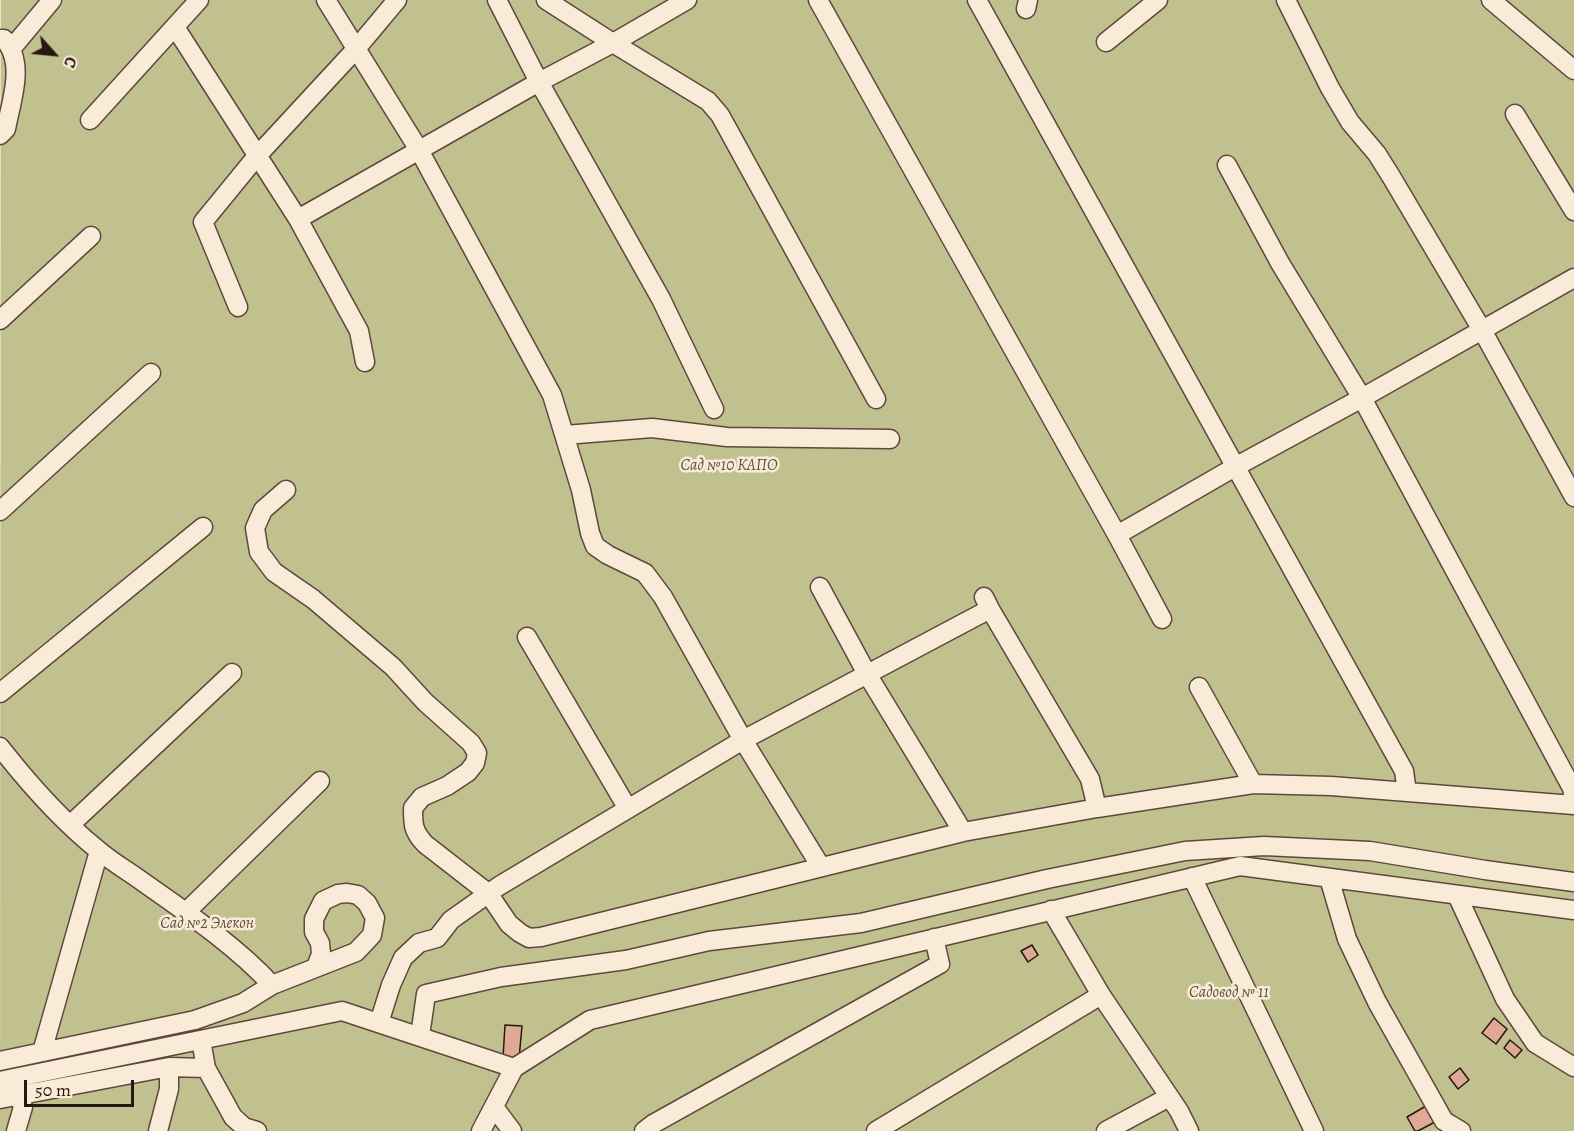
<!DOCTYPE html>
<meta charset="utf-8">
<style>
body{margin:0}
#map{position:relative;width:1574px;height:1131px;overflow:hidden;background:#f6e0c2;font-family:Alegreya,serif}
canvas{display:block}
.north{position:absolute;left:24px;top:24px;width:60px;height:60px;-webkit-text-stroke:4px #f9ebd7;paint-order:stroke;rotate:117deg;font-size:16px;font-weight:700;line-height:24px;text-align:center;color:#28170f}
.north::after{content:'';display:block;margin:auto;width:21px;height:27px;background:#28170f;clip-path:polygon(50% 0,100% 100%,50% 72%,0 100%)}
.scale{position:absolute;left:24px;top:1080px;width:110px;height:27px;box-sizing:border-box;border:3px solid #28170f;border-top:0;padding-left:8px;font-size:18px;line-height:21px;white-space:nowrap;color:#28170f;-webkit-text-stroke:4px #f9ebd7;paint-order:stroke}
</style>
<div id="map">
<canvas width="1574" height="1131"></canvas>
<div class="north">С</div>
<div class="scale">50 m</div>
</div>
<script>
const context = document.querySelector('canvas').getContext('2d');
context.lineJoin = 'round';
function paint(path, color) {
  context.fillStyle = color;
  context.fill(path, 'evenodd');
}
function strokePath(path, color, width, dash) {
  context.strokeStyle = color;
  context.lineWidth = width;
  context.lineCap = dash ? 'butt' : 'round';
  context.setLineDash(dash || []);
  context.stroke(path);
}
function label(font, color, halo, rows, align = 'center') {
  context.font = font + ' Alegreya,serif';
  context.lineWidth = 5;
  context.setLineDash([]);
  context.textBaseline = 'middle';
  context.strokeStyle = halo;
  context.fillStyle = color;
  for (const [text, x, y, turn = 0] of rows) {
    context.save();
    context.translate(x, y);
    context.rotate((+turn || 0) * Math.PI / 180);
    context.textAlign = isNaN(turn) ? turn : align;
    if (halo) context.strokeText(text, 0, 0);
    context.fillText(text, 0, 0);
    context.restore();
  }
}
const green = new Path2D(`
 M1,0H1574V1131H0Z`);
const building = new Path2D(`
 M1032,945L1038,955L1028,962L1021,951Z
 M1494,1018L1507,1029L1496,1044L1482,1033Z
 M505,1025L522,1026L519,1059L503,1058Z
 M1510,1040L1522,1050L1515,1058L1504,1048Z
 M1460,1068L1469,1080L1458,1089L1449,1077Z
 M1426,1106L1435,1122L1418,1131H1415L1407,1117Z`);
const minor = new Path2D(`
 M326,0L419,150L552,395L581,490L590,533L595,546L608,555L645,573L663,597L743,740L821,867
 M497,0L539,82L661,299L714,409
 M546,0L613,43L708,101L720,115L876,399
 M818,0L1117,535L1162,619
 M977,0L1404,771L1407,792
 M1286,0L1330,88L1350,122L1377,154L1392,178L1482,330L1574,497
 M1491,0L1574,70
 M1026,9L1028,0
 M175,27L298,219L359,331L365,362
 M0,39H4C26,63 11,101 6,129L0,135
 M1106,42L1158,0
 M12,48L52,0
 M1515,114L1574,211
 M90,120L199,0
 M1227,165L1280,263L1362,398L1573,790L1572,805
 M298,219L539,82L613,43L687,0
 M238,307L203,222L257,156L356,49L397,0
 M0,320L91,236
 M565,435L652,428L727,437L890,439
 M286,490L263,510L255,528L259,552L274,572L313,599L393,667L425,702L471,743L477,753L475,763L468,772L447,786L422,797L413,808C413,825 413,831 425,844L488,893L509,924L520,933L529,938L541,937L963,832L1097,808L1253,784L1331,786L1574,805
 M0,511L151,373
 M1117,535L1235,467L1362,398L1574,278
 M820,587L867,674L963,832
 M984,597L990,609L1090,779L1097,808
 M527,637L628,809
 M1199,687L1253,784
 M0,693L203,527
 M0,747C29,784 62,821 98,850C112,862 128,871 143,882C187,913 235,945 272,985
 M70,825L232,673
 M1192,877L1314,1131
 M1329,878L1347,939L1377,1002L1444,1121L1461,1131
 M1457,895L1505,999L1535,1043L1574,1067
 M1051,910L1101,995L1179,1111L1189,1131
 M186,912L320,781
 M379,1023L391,985L403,958L419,943L437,938L451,920L499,886L743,740L990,609
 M420,1036L426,994L501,977L626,960L709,941L861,923L1047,879L1185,851L1264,846L1370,851L1485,870L1574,882
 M201,1040L206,1068L233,1117L244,1127L257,1131
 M42,1052L99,851
 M0,1061L195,1020L243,1003L272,985L356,952L372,935L375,918L367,903L358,895L347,893L338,894L323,901L314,919V932L320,943L321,954L316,967
 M0,1081L342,1011L514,1068L590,1020L1240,866L1574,910
 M0,1099L169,1067L206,1068
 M494,1107L512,1131
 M16,1131L23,1107L19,1096
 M158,1131L169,1089V1067
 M481,1131L514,1068
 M644,1131L653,1124L940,964L934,938
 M876,1131L1101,995
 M1106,1131L1169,1097`);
const parkNames = [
 ["Сад №10 КАПО",729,466],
 ["Сад №2 Элекон",207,924],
 ["Садовод № 11",1229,993]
];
paint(green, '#c1c190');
paint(building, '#e0a996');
strokePath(building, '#28170f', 1.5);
strokePath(minor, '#5c493c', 21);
strokePath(minor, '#f9ebd7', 18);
label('italic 16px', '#5e523c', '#f9ebd7', parkNames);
</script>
